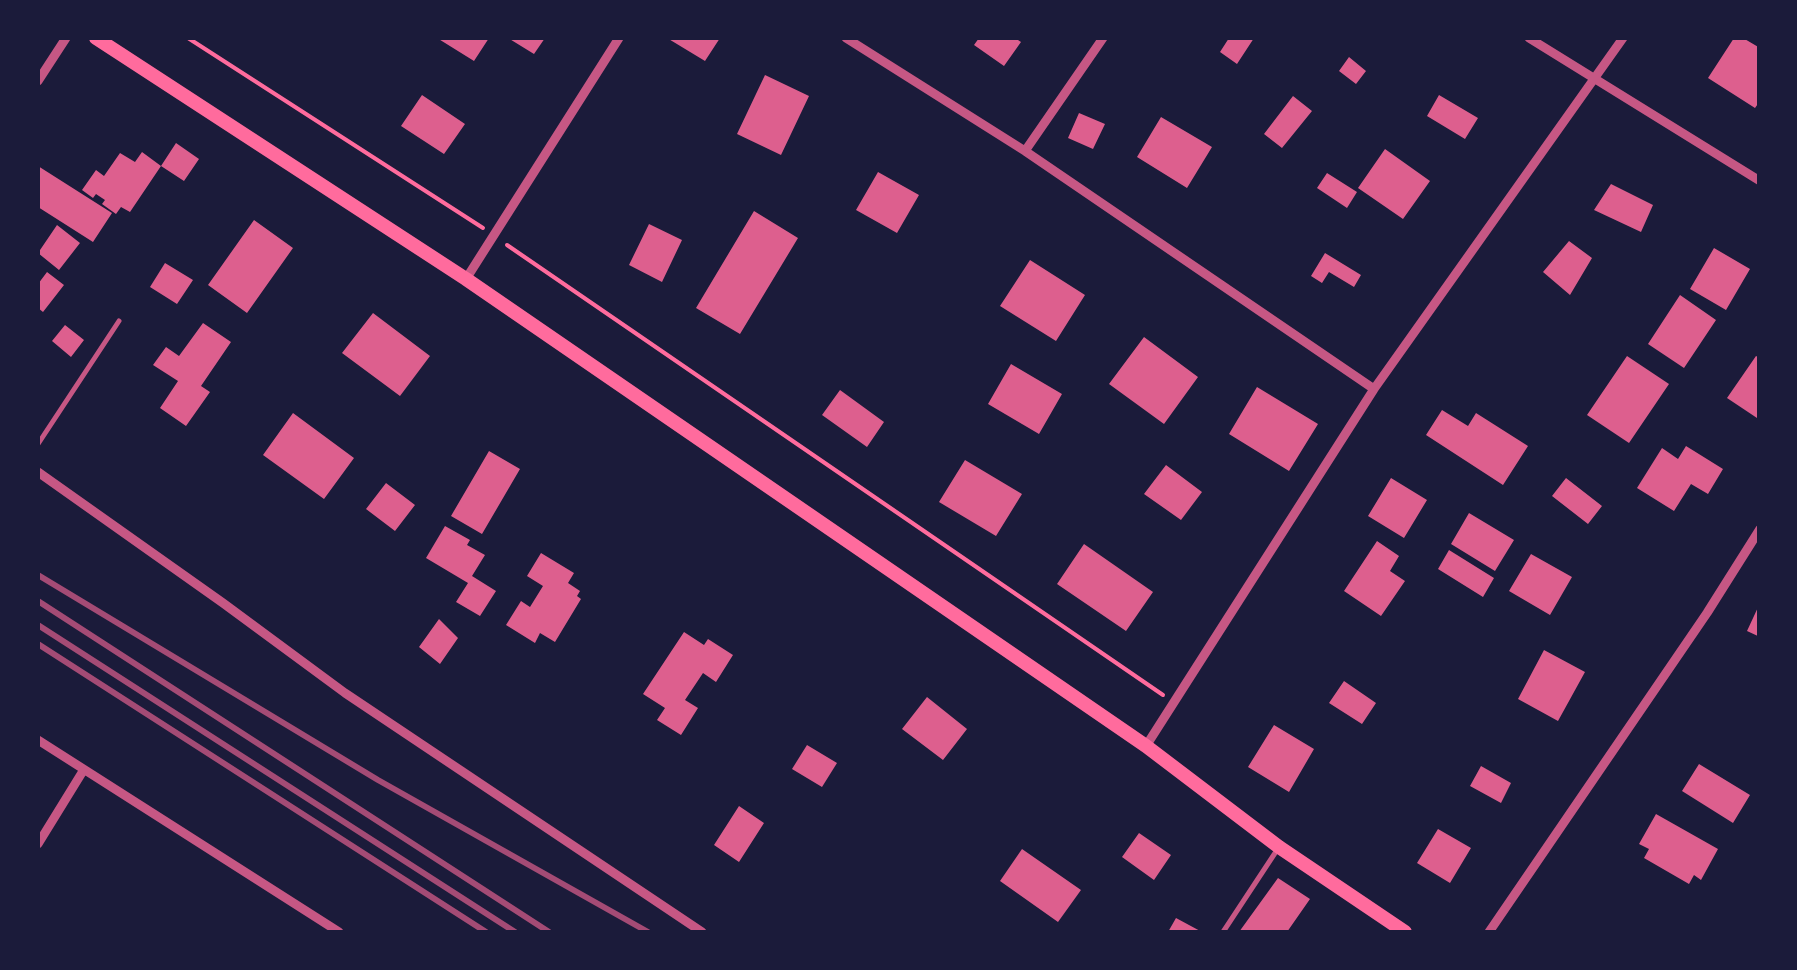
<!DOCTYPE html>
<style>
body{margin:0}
#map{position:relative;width:1797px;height:970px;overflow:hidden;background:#1b1b3a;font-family:Barlow,sans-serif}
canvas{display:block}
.frame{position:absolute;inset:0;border:40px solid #1b1b3a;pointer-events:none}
</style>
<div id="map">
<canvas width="1797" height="970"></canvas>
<div class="frame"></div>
</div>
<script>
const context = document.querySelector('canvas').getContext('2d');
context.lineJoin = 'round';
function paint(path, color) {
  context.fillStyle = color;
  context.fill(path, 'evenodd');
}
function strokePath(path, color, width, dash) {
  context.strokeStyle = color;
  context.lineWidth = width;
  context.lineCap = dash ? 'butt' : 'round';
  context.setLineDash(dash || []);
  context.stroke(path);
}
const building = new Path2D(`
 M437,38H489L474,61Z
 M508,38H545L534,54Z
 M667,38H720L705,61Z
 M979,38H1015L1021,42L1004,66L974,45Z
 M1229,38H1254L1237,64L1220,52Z
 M1734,38H1743L1760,48V101L1755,108L1708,78Z
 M1349,57L1366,71L1356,84L1339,71Z
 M765,75L809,96L781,155L737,134Z
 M422,95L465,124L444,154L401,126Z
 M1439,95L1478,118L1465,139L1427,116Z
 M1293,96L1312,111L1282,148L1264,134Z
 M1079,113L1105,124L1093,149L1068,138Z
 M1161,117L1212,147L1187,188L1137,157Z
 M176,143L199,159L184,181L161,166Z
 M1385,149L1430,181L1403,219L1358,188Z
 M142,152L161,166L130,212L121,207L116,214L102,204L105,200L96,194L93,198L82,190L96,170L104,176L120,153L135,162Z
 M38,166L112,213L93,242L38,207Z
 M878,172L919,195L897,233L856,210Z
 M1327,173L1357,192L1347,208L1317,188Z
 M1611,184L1653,205L1641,232L1594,210Z
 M754,211L798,238L740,334L696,308Z
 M254,220L293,248L247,313L208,285Z
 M649,224L682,240L662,282L629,265Z
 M57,225L80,243L59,270L38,253Z
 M1569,241L1592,258L1570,295L1543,272Z
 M1714,248L1750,269L1726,310L1690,289Z
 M1325,253L1361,275L1354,287L1329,272L1322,283L1311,276Z
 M1030,260L1085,295L1056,341L1000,306Z
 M165,263L193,280L177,304L150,287Z
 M47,272L64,285L43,312L38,308V284Z
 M1680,295L1716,320L1684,368L1648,344Z
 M373,313L430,356L400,396L342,353Z
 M203,323L231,342L201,386L210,392L186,426L160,408L178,381L153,365L166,347L179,356Z
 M65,325L84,340L71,357L52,341Z
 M1144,337L1198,377L1164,424L1109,384Z
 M1627,356L1669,384L1629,443L1587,415Z
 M1756,356L1760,358L1757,418L1727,398Z
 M1011,364L1062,394L1039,434L988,404Z
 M1257,387L1318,424L1289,471L1229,434Z
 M840,390L884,422L867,447L822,415Z
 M1442,410L1468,426L1476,413L1528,446L1503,485L1426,435Z
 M293,413L354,458L324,499L263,455Z
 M1686,446L1723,469L1708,494L1691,484L1674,511L1637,488L1662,448L1678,459Z
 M489,451L520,469L482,534L451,516Z
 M965,460L1022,494L996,536L939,502Z
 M1166,465L1202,492L1181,520L1144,494Z
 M1391,478L1427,500L1404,538L1368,516Z
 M1566,478L1602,506L1588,524L1552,496Z
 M386,483L415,505L395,531L366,509Z
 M1469,513L1514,540L1495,571L1451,544Z
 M445,526L470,540L467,545L485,555L472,576L496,591L480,616L456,602L468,583L426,558Z
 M1377,541L1399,556L1390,571L1405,581L1381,616L1344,591Z
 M1084,544L1153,592L1126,631L1057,584Z
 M1449,550L1494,578L1483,597L1438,569Z
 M541,553L574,573L568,583L580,591L577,596L581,599L555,642L540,633L535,643L506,625L521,601L530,607L543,586L527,576Z
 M1531,554L1572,577L1550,615L1509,591Z
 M1760,603V637L1747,631Z
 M439,619L458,638L440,664L419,647Z
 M684,632L704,645L708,639L733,655L716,682L703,673L685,700L698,708L681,735L657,720L665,708L643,694Z
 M1544,650L1585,672L1558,721L1518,699Z
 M1344,681L1376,703L1362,724L1329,703Z
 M927,697L967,729L943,760L902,729Z
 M1274,725L1314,749L1289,792L1248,767Z
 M807,745L837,763L822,787L792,769Z
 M1699,764L1750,795L1733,823L1682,791Z
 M1481,766L1511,783L1501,803L1470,786Z
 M739,806L764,823L739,862L714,845Z
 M1656,814L1718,849L1701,880L1694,875L1689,884L1644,858L1649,849L1639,844Z
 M1438,829L1471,848L1450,883L1417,863Z
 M1139,833L1171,855L1154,880L1122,857Z
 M1022,849L1081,890L1058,922L1000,881Z
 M1278,878L1310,899L1287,932H1239Z
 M1176,918L1202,932H1168Z`);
const path = new Path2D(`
 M188,38L483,228
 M507,245L1163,695`);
const service = new Path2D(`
 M38,444L119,321
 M1223,932L1279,847`);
const minor = new Path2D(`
 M846,38L1025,151L1374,389
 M1529,38L1760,181
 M38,81L66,38
 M1025,151L1103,38
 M466,279L619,38
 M38,472L223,603L345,693L702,932
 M38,740L339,932
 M1146,746L1374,389L1623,38
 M38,844L83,771
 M1489,932L1707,613L1760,529`);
const secondary = new Path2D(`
 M96,38L466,279L1146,746L1279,847L1405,932`);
const rail = new Path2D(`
 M38,575L378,780L648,932
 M38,601L549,932
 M38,625L515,932
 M38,644L486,932`);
paint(building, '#dd5f8e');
strokePath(path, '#ff6b9d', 4);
strokePath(service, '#c65784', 5);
strokePath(minor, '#c65784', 9);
strokePath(secondary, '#ff6b9d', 14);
strokePath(rail, '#a44b75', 6);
</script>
